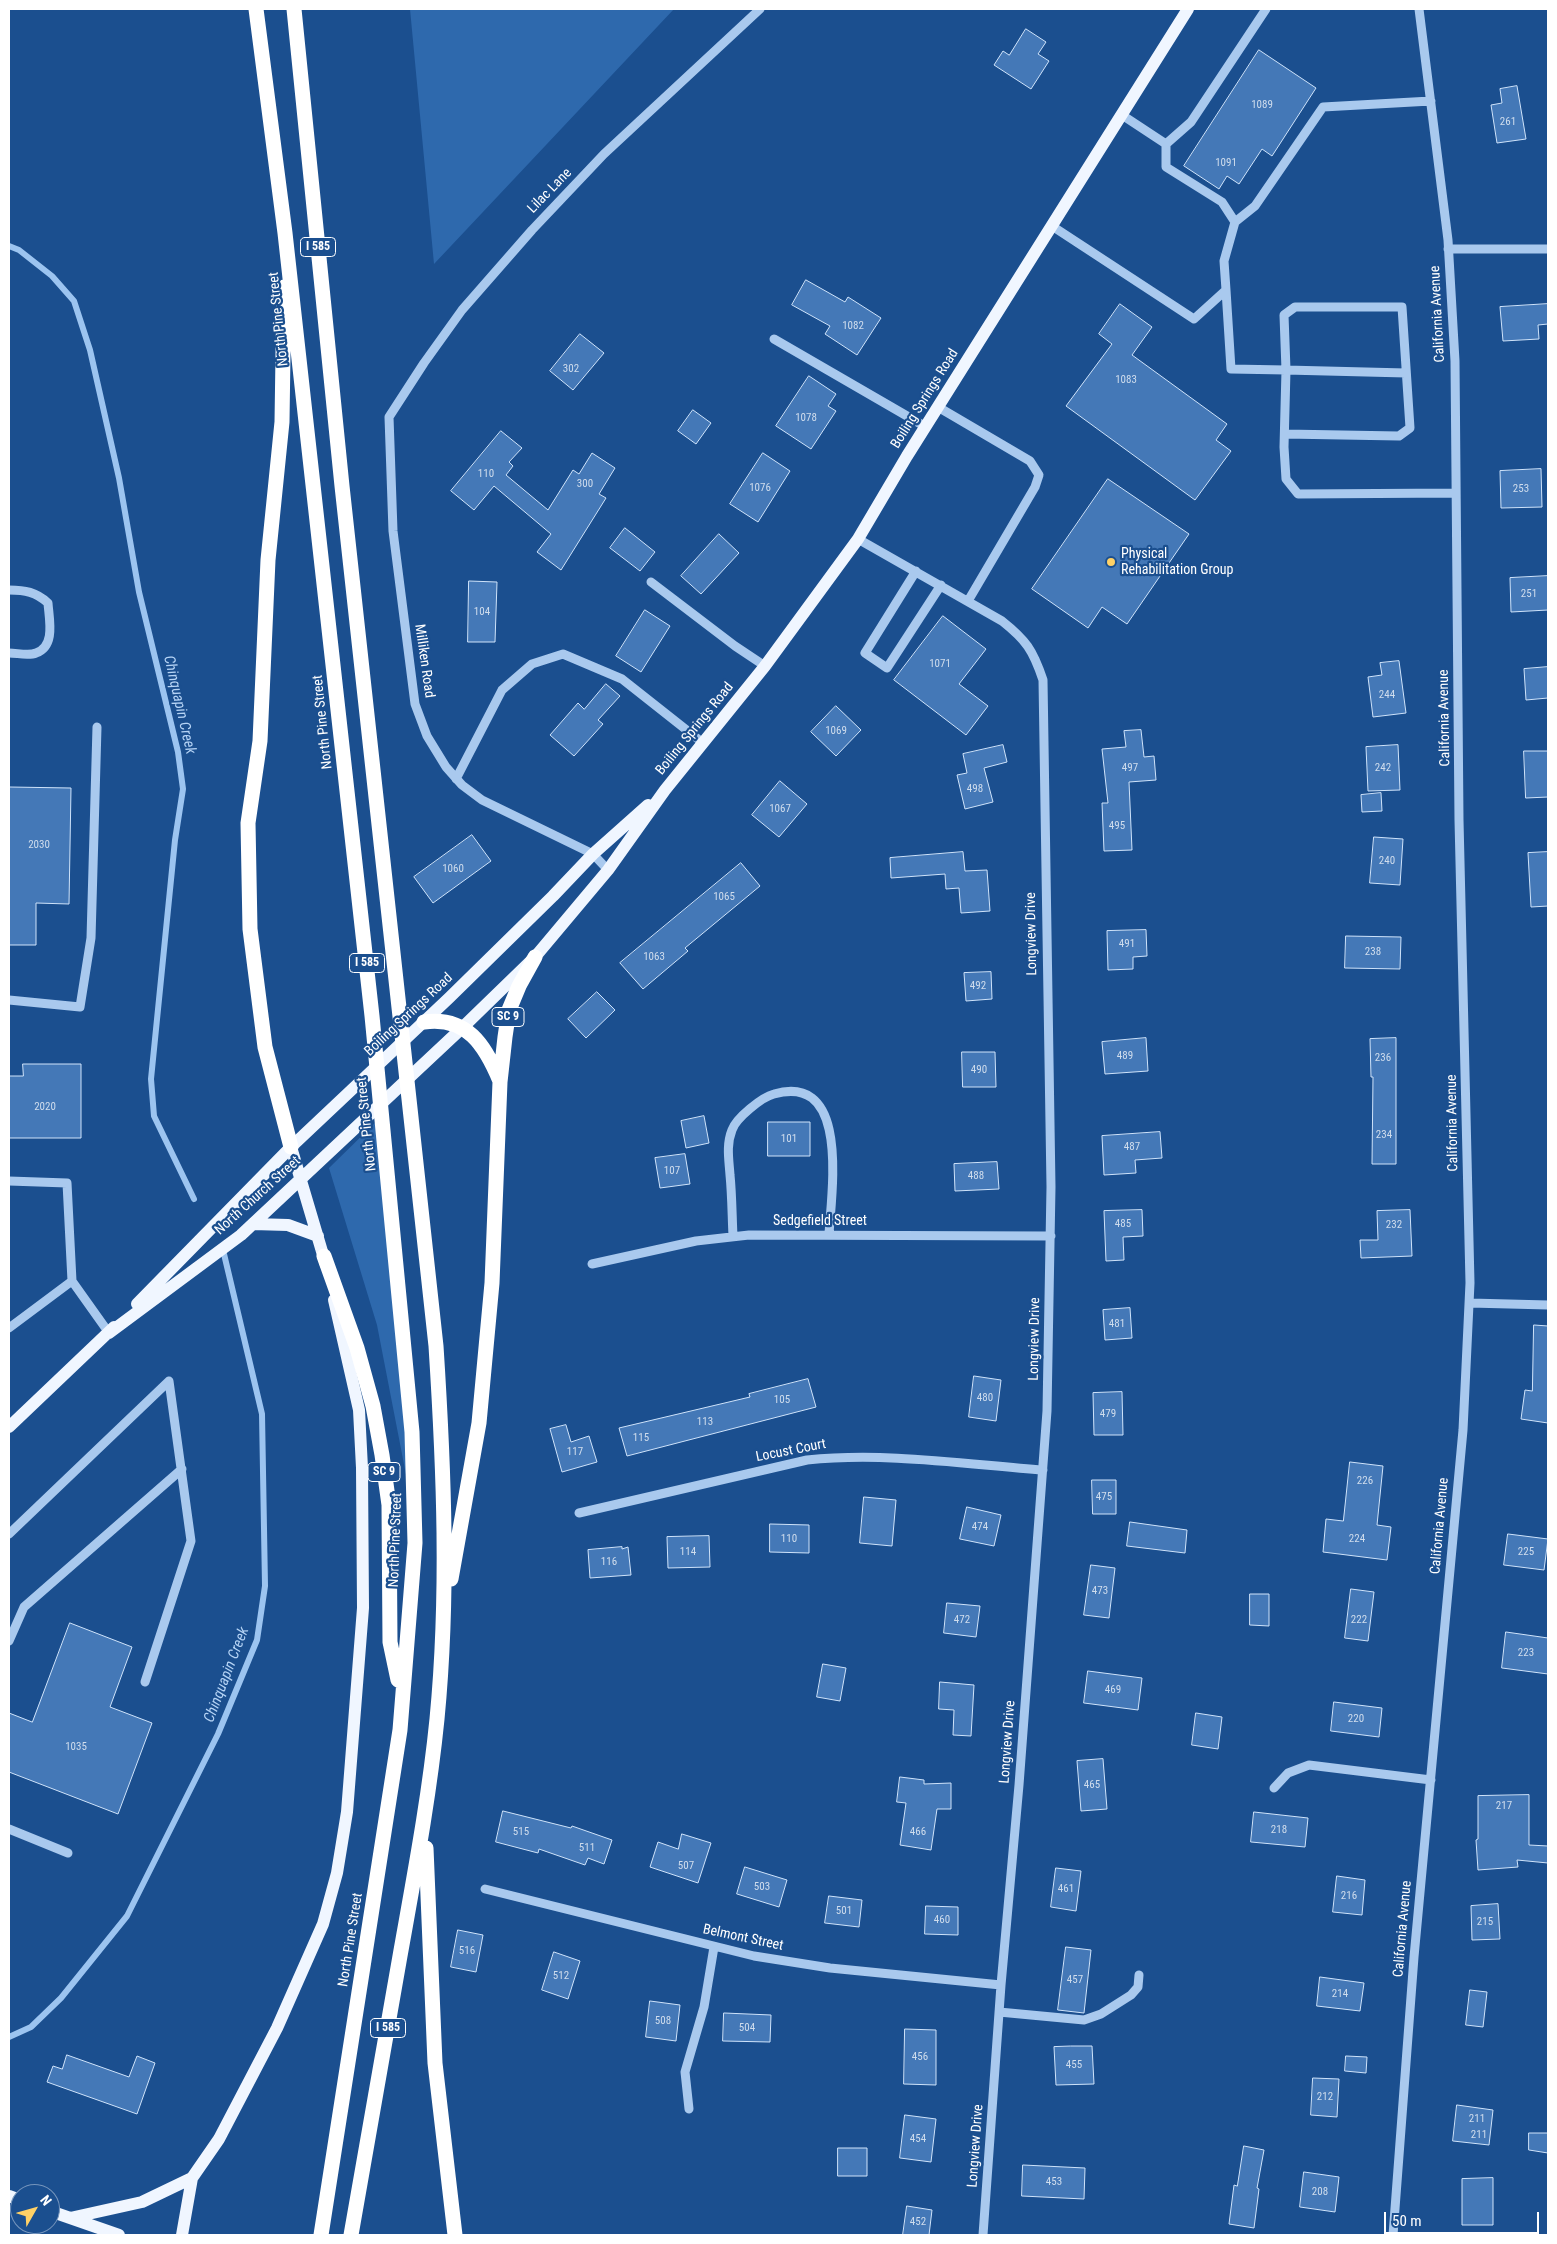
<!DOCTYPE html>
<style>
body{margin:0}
#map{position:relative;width:1557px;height:2244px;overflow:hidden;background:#1b4f8f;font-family:"Roboto Condensed",sans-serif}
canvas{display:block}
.frame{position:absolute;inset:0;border:10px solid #fff;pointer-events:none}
.north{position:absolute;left:10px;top:2184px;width:50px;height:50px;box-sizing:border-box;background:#1b4f8f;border:1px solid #7695bc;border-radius:50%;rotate:52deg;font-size:14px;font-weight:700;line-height:20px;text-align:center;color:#fff}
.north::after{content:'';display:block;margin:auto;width:18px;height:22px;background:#ffd166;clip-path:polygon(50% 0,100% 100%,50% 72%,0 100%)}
.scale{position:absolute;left:1384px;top:2212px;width:155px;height:22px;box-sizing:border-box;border:2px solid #fff;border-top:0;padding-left:6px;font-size:15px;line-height:18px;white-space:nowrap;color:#fff;-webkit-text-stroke:4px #1b4f8f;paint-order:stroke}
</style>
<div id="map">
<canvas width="1557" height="2244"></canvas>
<div class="frame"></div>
<div class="north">N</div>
<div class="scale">50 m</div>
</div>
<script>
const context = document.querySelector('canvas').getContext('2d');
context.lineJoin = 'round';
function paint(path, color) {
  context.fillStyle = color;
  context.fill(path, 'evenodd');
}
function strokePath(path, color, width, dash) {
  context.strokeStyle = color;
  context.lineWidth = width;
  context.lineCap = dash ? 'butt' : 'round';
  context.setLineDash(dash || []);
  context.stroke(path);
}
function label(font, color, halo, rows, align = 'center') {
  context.font = font + ' "Roboto Condensed",sans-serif';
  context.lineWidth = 4.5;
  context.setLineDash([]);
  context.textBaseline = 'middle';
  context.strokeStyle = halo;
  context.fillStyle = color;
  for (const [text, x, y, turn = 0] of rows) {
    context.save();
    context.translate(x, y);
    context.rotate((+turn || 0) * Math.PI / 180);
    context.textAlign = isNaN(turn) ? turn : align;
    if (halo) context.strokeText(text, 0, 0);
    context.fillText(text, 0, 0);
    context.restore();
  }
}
const green = new Path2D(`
 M410,9H674L434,264Z
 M379,1119L409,1427L408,1485L377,1325L329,1168Z`);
const stream = new Path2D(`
 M9,246L19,250L52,276L74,301L90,350L119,478L139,592L178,752L183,789L175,840L151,1079L154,1116L194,1199
 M9,2037L31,2027L61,1998L127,1916L218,1734L257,1640L265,1586L262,1414L224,1254`);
const building = new Path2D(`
 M1026,29L1046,42L1038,54L1049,61L1031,89L994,65L1003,51L1009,55Z
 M1259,50L1316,88L1272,156L1262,149L1239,184L1227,176L1219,189L1184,166Z
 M1517,86L1526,139L1497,143L1491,105L1502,103L1500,89Z
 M806,280L845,302L848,297L881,318L857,355L825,334L830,326L792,305Z
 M1120,304L1152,327L1132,355L1227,424L1216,440L1231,451L1195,500L1066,406L1112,344L1099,334Z
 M1548,304V324L1538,325L1539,339L1503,341L1500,307Z
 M580,334L604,353L573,390L550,371Z
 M809,376L836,394L828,406L836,411L811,449L776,426Z
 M693,410L711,423L696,444L678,431Z
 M501,431L522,448L509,462L513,466L506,475L548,510L573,470L579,474L592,453L615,468L599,494L606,498L561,570L537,552L551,534L494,486L474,510L451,491Z
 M763,453L790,471L758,522L730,504Z
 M1541,469L1542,507L1501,508L1500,471Z
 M1108,479L1189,534L1127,624L1102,607L1088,628L1032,589Z
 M625,528L655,552L640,571L610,548Z
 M719,534L739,553L701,594L681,576Z
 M1548,576V610L1511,612L1510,578Z
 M469,581L497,582L495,642H468Z
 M645,610L670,626L641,672L616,656Z
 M943,616L986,649L959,684L988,706L966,735L894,680Z
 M1399,661L1406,713L1373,717L1368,677L1382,675L1380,663Z
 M1548,667V698L1526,700L1524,669Z
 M606,684L620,696L598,720L603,724L574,756L550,735L578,703L584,709Z
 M836,706L861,730L836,756L811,732Z
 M1141,730L1144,757L1154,756L1156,780L1129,782L1132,850L1104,851L1102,803H1108L1102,749L1126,747L1124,731Z
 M1003,745L1007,762L984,768L993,802L965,809L957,775L967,773L963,754Z
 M1398,745L1400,790L1368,791L1366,747Z
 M1524,751H1548V797L1526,798Z
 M780,781L807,804L779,837L752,815Z
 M9,787L71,788L69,904L36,903V945H9Z
 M1381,793L1382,811L1362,812L1361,795Z
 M472,835L491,861L433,903L414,877Z
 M1374,837L1403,839L1400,885L1370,883Z
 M963,852L965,871L987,870L990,911L961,913L959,888L946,889L945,874L891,878L890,858Z
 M1548,852V906L1531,907L1528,853Z
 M741,863L760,886L685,948L688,951L643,989L620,963Z
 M1146,930L1147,956L1133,957V969L1108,970L1107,931Z
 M1346,936L1401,937L1400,969L1345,968Z
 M991,972L992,999L966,1001L964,973Z
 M597,992L615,1010L586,1038L568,1019Z
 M1146,1038L1148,1071L1105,1074L1102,1042Z
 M1396,1038V1164H1372L1373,1077H1371L1370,1039Z
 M962,1052H995L996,1087H963Z
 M23,1064H81V1138H9V1076H23Z
 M704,1116L709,1143L686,1148L681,1121Z
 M768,1122H810V1156H768Z
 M1160,1132L1162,1158L1135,1160L1136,1173L1104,1175L1102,1136Z
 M685,1154L690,1184L660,1188L655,1158Z
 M997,1162L999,1189L955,1191L954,1164Z
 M1142,1210L1143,1236L1123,1237L1124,1260L1106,1261L1104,1211Z
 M1410,1210L1412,1256L1361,1258L1360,1240H1378L1377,1211Z
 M1130,1308L1132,1338L1105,1340L1103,1310Z
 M1534,1325L1548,1326V1423L1521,1419L1525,1390L1532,1391Z
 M974,1376L1001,1380L996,1421L969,1417Z
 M808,1379L816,1407L627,1456L619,1428L750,1397L749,1394Z
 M1122,1392L1123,1435H1094L1093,1393Z
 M566,1425L571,1442L589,1436L597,1462L562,1472L550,1429Z
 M1350,1462L1383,1466L1377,1525L1391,1527L1387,1560L1323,1552L1326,1519L1343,1521Z
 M1092,1480H1116V1514H1093Z
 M864,1497L896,1500L892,1546L860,1543Z
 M967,1507L1001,1515L994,1546L960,1539Z
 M1130,1522L1187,1530L1185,1553L1127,1546Z
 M770,1524L809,1525V1553L770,1552Z
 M1508,1534L1548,1539L1544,1570L1504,1565Z
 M709,1536L710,1567L668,1568L667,1537Z
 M622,1547V1549L628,1547L631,1575L590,1578L588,1550Z
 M1091,1565L1115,1568L1109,1618L1084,1615Z
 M1351,1589L1374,1592L1368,1641L1345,1638Z
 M1250,1594H1269V1626L1250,1625Z
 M947,1603L980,1606L976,1637L944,1633Z
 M70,1623L132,1647L110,1707L152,1723L118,1814L9,1772V1713L32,1722Z
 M1506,1632L1548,1638V1674L1502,1668Z
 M823,1664L846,1668L840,1701L817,1697Z
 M1088,1671L1142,1678L1138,1710L1084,1703Z
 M940,1682L974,1685L971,1736L953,1735L954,1710L939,1709Z
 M1334,1702L1382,1708L1379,1737L1331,1731Z
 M1196,1713L1222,1717L1218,1749L1192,1745Z
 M1103,1759L1107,1809L1081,1811L1077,1761Z
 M900,1777L924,1780V1784L951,1783V1809H937L931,1850L900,1845L906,1803L897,1802Z
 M1529,1795V1845L1548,1846V1863L1517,1860L1518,1867L1478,1870L1476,1840L1478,1839V1796Z
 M503,1811L571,1828L572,1826L612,1840L604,1864L588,1858L585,1865L539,1849L538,1853L496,1842Z
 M1254,1812L1308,1818L1305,1847L1251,1842Z
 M682,1834L711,1843L698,1883L650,1867L658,1842L678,1849Z
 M745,1867L787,1880L779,1907L737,1894Z
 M1056,1868L1081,1871L1076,1911L1051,1907Z
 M1337,1876L1365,1880L1362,1915L1333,1912Z
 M829,1896L862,1900L859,1927L825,1923Z
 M1498,1904L1500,1939L1472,1940L1471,1906Z
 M926,1906L958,1907V1935L925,1934Z
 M458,1930L483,1935L476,1972L451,1967Z
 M1066,1947L1091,1950L1084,2013L1058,2010Z
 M554,1952L580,1961L568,1999L542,1990Z
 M1320,1977L1364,1983L1360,2011L1317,2006Z
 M1470,1990L1487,1992L1483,2027L1466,2025Z
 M650,2001L680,2005L676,2041L646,2037Z
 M724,2013L771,2015L770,2042L723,2041Z
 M905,2029L936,2030V2085L904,2084Z
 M1071,2046H1092L1094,2084L1056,2085L1054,2047Z
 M67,2055L129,2077L137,2056L155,2063L137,2114L47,2082L53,2066L62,2069Z
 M1346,2056L1367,2057L1366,2073L1345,2071Z
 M1313,2078L1339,2079L1337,2117L1311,2115Z
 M1457,2105L1493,2110L1489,2145L1453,2141Z
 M905,2115L936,2119L931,2162L900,2158Z
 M1529,2133H1548V2153L1529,2150Z
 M1244,2146L1264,2150L1257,2188L1259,2189L1254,2228L1229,2224L1234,2185L1237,2186Z
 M838,2148H867V2176H838Z
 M1023,2165L1085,2168L1084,2199L1022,2196Z
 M1304,2172L1339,2177L1335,2212L1300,2207Z
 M1493,2178V2225H1462V2179Z
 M907,2206L932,2210L929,2235H903Z`);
const minor = new Path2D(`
 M1166,144L1191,122L1266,9
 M1235,222L1255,206L1323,107L1431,101
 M1052,226L1194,319L1226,290L1224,261L1235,222L1222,202L1166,167V144L1122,115
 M1448,249H1548
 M1226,290L1231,369L1286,370L1284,447L1286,479L1298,494L1456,493
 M774,339L926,427
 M938,407L1030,461L1039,475L1035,487L968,601
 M1285,434L1399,436L1410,428L1402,307H1295L1284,315L1286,370L1406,373
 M858,539L1002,621C1026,640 1033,650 1043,680L1051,1187L1047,1411L1019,1785L1001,1985L983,2235
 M916,571L865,653L887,668L941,585
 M651,582L735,646L765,666
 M9,590C25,590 36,592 48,603C49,619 56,646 36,653C29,656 17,653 9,653
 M456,779L502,690L532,664L563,654L622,679L703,743
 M608,870L593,854L482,800L462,785L446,767L427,736L415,704L393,531L389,417L424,363L462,310L532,230L604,154L760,9
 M9,1000L80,1007L91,938L97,727
 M9,1181L67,1183L72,1281
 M733,1236C732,1216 732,1195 730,1175C729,1160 726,1145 732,1130C736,1118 762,1097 774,1094C851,1072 831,1194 829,1235
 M592,1264L696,1241L749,1235L1051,1236
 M1470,1303L1548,1305
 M9,1328L72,1281L109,1333
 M579,1513L807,1460C885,1452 964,1464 1043,1470
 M9,1534L169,1381
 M9,1641L24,1607L182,1469
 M145,1682L191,1541L169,1381
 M1274,1788L1288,1773L1309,1765L1431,1780
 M9,1829L68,1853
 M485,1889L754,1956L830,1968L1001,1985
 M999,2012L1084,2020L1101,2014L1131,1995L1138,1987L1139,1975
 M689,2109L685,2072L704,2007L714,1947
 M1393,2235L1414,1957L1463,1430L1470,1283L1459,820L1455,361L1448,240L1419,9`);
const major = new Path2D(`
 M291,1147L326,1265
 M253,1224L288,1225L318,1236
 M137,1304L291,1147L449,998L553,896L593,854L648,805
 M109,1333L241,1235L462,1028L535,957L608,870L665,790L765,666L858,539L907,456L1188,9
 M9,1427L114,1327
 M9,2196L20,2200
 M50,2211L119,2235
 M70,2218L142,2202L192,2178
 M182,2235L192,2178L219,2139L277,2028L323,1924L337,1873L347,1812L363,1608L362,1468L359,1410L334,1300`);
const highway = new Path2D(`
 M256,9L285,233L372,1016L412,1432L415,1543L400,1730L321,2235
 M294,9L342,486L436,1346C444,1470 449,1595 437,1719C429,1799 414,1877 400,1956C384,2049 367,2142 351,2235
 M284,287L282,422L268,560L260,741L248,823L250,929L265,1047L291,1147
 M424,1022C467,1016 485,1045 500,1081
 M324,1256L357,1348L373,1406L382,1455L389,1505L390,1642L398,1680
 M451,1579L479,1423L492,1283L500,1082L505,1037L509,1010L519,986L535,957
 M426,1848L435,2063L455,2235`);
const markers = [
 [1111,562,5,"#ffd166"]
];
const numberNames = [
 ["1089",1262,105],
 ["261",1508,122],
 ["1091",1226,163],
 ["1082",853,326],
 ["302",571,369],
 ["1083",1126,380],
 ["1078",806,418],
 ["110",486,474],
 ["300",585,484],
 ["1076",760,488],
 ["253",1521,489],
 ["251",1529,594],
 ["104",482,612],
 ["1071",940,664],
 ["244",1387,695],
 ["1069",836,731],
 ["497",1130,768],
 ["242",1383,768],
 ["498",975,789],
 ["1067",780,809],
 ["495",1117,826],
 ["2030",39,845],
 ["240",1387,861],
 ["1060",453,869],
 ["1065",724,897],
 ["491",1127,944],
 ["238",1373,952],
 ["1063",654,957],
 ["492",978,986],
 ["489",1125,1056],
 ["236",1383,1058],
 ["490",979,1070],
 ["2020",45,1107],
 ["234",1384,1135],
 ["101",789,1139],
 ["487",1132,1147],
 ["107",672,1171],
 ["488",976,1176],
 ["485",1123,1224],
 ["232",1394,1225],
 ["481",1117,1324],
 ["480",985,1398],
 ["105",782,1400],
 ["479",1108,1414],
 ["113",705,1422],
 ["115",641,1438],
 ["117",575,1452],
 ["226",1365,1481],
 ["475",1104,1497],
 ["474",980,1527],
 ["110",789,1539],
 ["224",1357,1539],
 ["114",688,1552],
 ["225",1526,1552],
 ["116",609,1562],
 ["473",1100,1591],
 ["472",962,1620],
 ["222",1359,1620],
 ["223",1526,1653],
 ["469",1113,1690],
 ["220",1356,1719],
 ["1035",76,1747],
 ["465",1092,1785],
 ["217",1504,1806],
 ["218",1279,1830],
 ["515",521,1832],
 ["466",918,1832],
 ["511",587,1848],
 ["507",686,1866],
 ["503",762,1887],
 ["461",1066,1889],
 ["216",1349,1896],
 ["501",844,1911],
 ["460",942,1920],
 ["215",1485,1922],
 ["516",467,1951],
 ["512",561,1976],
 ["457",1075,1980],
 ["214",1340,1994],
 ["508",663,2021],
 ["504",747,2028],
 ["456",920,2057],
 ["455",1074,2065],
 ["212",1325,2097],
 ["211",1477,2119],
 ["211",1479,2135],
 ["454",918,2139],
 ["453",1054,2182],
 ["208",1320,2192],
 ["452",918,2222]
];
const shields = [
 [318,247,35],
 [367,963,35],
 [508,1017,32],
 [384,1472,32],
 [388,2028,35]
];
const shieldNames = [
 ["I 585",318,247],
 ["I 585",367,963],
 ["SC 9",508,1017],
 ["SC 9",384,1472],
 ["I 585",388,2028]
];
const streetNames = [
 ["Lilac Lane",550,191,-46],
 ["California Avenue",1438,314,-93],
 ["North Pine Street",279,319,-96],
 ["Boiling Springs Road",925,399,-58],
 ["Milliken Road",424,661,82],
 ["California Avenue",1445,718,-91],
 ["North Pine Street",323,722,-96],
 ["Boiling Springs Road",695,729,-51],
 ["Longview Drive",1032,934,-91],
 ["Boiling Springs Road",409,1015,-43],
 ["California Avenue",1453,1123,-91],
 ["North Pine Street",367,1124,-96],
 ["North Church Street",258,1196,-42],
 ["Sedgefield Street",820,1221],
 ["Longview Drive",1035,1339,-89],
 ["Locust Court",791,1451,-11],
 ["California Avenue",1440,1526,-85],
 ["North Pine Street",396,1540,-88],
 ["Longview Drive",1008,1742,-86],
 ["California Avenue",1403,1929,-85],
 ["Belmont Street",743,1938,12],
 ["North Pine Street",351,1940,-81],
 ["Longview Drive",976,2146,-86]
];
const poiNames = [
 ["Physical",1121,554],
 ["Rehabilitation Group",1121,570]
];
const waterNames = [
 ["Chinquapin Creek",179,705,77],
 ["Chinquapin Creek",227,1675,-69]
];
paint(green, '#2e69ad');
strokePath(stream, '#9cc4f0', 6);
paint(building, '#4478b7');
strokePath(building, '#cfe3fa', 1);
strokePath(minor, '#a9c9ee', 9);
strokePath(major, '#f0f6ff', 12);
strokePath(highway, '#fff', 15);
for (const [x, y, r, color] of markers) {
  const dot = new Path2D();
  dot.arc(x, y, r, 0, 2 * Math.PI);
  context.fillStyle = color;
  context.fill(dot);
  strokePath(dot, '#1b4f8f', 2);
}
label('11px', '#d0dded', null, numberNames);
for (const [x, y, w] of shields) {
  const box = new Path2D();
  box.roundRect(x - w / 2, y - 9.5, w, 19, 4);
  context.fillStyle = '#1b4f8f';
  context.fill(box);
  strokePath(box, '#fff', 1);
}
label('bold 12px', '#fff', null, shieldNames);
label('14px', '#fff', '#1b4f8f', streetNames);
label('14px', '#fff', '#1b4f8f', poiNames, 'left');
label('italic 15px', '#b5d3f5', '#1b4f8f', waterNames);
</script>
